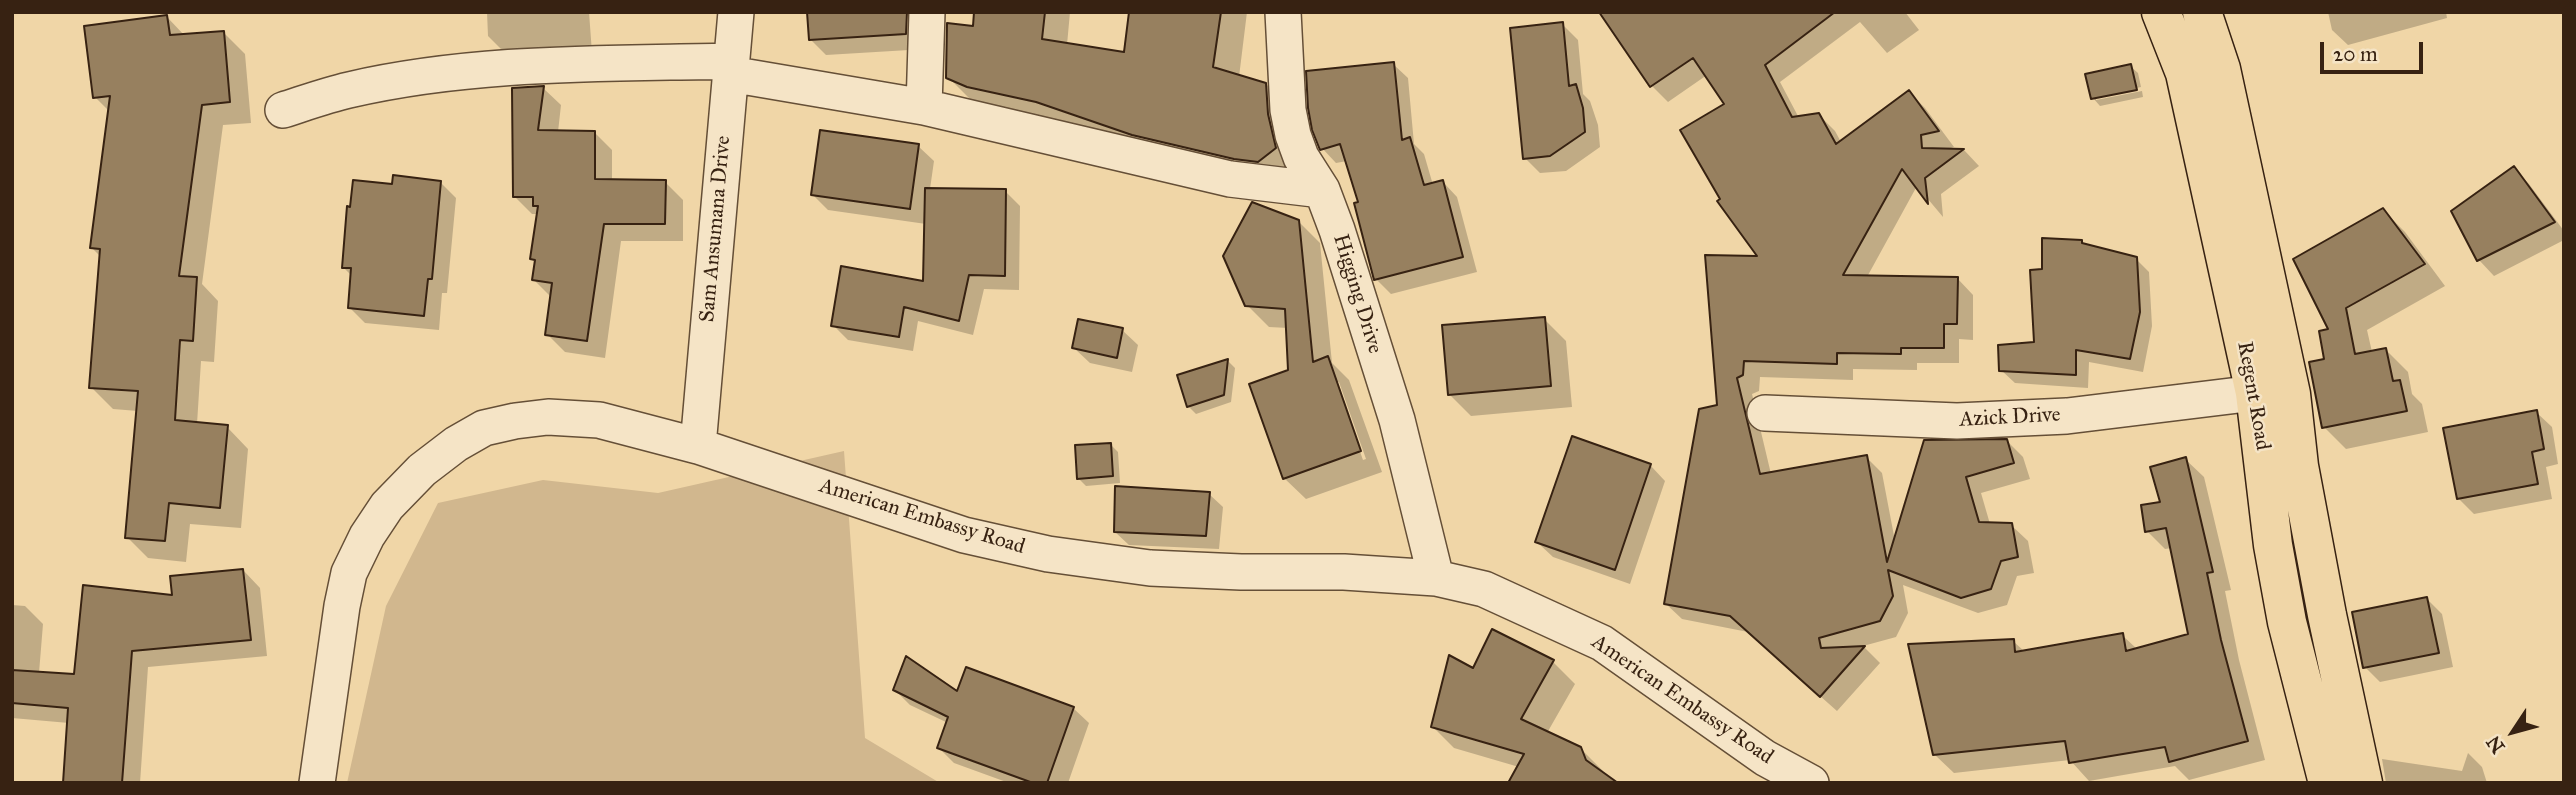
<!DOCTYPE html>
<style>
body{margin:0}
#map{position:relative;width:2576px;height:795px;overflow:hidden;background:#f0d6a7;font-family:"IM FELL Great Primer",serif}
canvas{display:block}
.frame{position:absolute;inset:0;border:14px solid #372212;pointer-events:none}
.north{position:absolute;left:2478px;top:697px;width:70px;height:70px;-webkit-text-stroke:5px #f5e4c6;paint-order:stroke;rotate:234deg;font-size:19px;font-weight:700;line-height:28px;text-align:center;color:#372212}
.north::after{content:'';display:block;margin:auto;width:24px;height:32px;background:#372212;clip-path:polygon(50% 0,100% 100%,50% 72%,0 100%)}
.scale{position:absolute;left:2320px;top:42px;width:103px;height:32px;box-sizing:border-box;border:4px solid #372212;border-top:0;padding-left:9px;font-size:21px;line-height:24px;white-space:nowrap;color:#372212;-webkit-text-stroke:5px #f5e4c6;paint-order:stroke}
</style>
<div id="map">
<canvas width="2576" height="795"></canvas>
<div class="frame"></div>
<div class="north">N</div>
<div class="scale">20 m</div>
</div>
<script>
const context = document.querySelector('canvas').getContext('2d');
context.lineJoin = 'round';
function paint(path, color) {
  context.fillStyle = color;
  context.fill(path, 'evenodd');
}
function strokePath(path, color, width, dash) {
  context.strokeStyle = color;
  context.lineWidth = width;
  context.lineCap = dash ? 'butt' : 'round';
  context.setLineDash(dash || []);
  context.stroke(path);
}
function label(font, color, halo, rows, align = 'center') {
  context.font = font + ' "IM FELL Great Primer",serif';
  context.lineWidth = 5;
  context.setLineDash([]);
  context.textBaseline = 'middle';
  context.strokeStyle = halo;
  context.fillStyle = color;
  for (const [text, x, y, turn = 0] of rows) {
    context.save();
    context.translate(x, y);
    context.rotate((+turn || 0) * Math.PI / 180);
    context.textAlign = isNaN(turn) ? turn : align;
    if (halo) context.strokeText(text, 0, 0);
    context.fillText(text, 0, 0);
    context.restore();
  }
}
const green = new Path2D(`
 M844,451L865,738L940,783H347L386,606L438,503L543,480L658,493Z`);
const shadow = new Path2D(`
 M487,12H589L592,53L510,58L488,36Z
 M976,12H1070L1067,45L1125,54L1131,12H1247L1239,77L1266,84L1290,108L1299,172L1282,185L972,101L948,77L975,28Z
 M1609,12H1905L1919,30L1887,53L1860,22L1780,82L1799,118L1819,115L1835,131L1841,142L1909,92L1925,108L1954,147L1945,150H1964L1979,166L1941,194L1943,217L1917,186L1867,277L1957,278L1973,295V340L1959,339V363H1917V370L1853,369V380L1760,377L1759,391L1752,394L1771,474L1866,457L1882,473L1895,541L1925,441H2007L2023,457L2030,479L1981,493L1990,524L2011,525L2028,541L2034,573L2017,576L2007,605L1978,613L1903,585L1908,613L1896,637L1863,646L1880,663L1837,711L1748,632L1682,619L1665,603L1760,258L1723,199L1726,105L1707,75L1668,102L1652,86L1606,20Z
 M2328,12H2446L2447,18L2348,45L2332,30Z
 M907,16L909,50L826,55L810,39Z
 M167,17L185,36L224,33L245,54L251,123L223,125L202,284L218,301L214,362L201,361L197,424L227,427L248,449L241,528L190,524L186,562L148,558L127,537L138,411L113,409L91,387L101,257L91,247L110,112L95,97Z
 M1562,24L1578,40L1583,94L1590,101L1598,125L1600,147L1566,171L1540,173L1525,158Z
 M1393,64L1408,78L1414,144L1424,154L1433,185L1443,182L1457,197L1477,272L1391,294L1376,279L1360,203L1347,161L1336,163L1321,147Z
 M2130,66L2138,73L2141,87L2096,97V100L2142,91L2143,97L2100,106L2093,98Z
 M543,88L561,105L558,132H594L612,150V181L665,182L683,200V241H621L605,358L565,352L547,334L552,298L534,280L536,263L532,259L538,214H532L514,196Z
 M918,146L934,161L930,189L1005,191L1020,206L1019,290L984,289L973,335L918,321L913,351L848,340L833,325L925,283L926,224L828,210L813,195Z
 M2514,168L2529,184L2564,231V240L2494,276L2479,260L2454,212Z
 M440,182L456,198L447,293H442L439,330L365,323L349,307L352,276L343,267L394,186Z
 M2383,210L2405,232L2445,286L2367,330L2372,352L2386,350L2408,372L2412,394L2422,404L2428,432L2346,449L2324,427L2326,361L2331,330Z
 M1298,221L1320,243L1332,363L1349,380L1382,472L1306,499L1284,478L1290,372L1288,328L1269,327L1247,305ZM1335,382H1339L1366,459L1363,460Z
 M2081,242L2085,245L2136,259L2149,272L2152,326L2143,372L2089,362L2088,388L2015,383L2001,370L2036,343L2043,271Z
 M1544,319L1566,341L1572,407L1471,416L1449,394Z
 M1122,330L1138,345L1132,372L1090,363L1074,348Z
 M1228,361L1235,368L1231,402L1196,414L1188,406Z
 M2536,412L2552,427L2558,464L2546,467L2552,499L2474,514L2459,499Z
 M1111,445L1118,452L1120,483L1086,486L1078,478Z
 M2185,459L2204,477L2231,590L2225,591L2239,660L2265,760L2189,780L2175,766L2089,781L2070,760L1954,773L1935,755L2013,641L2025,652L2122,635L2137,649L2190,635L2172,548L2165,549L2147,531Z
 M1650,465L1665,481L1630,584L1553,557L1537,542Z
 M1209,494L1223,507L1219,549L1129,545L1115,532Z
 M243,570L260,588L267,656L148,667L140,783H64L69,723L12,718V605L25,606L43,624L39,673L76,676L174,597Z
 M2427,599L2442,614L2453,667L2380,682L2365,667Z
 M1553,662L1575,684L1547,733L1580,748L1603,771L1604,776L1519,767L1454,748L1432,726L1474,670Z
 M895,690L958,693L1073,708L1089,723L1068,783H1009L954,763L939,748L948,723L910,705Z
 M2468,753L2482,767L2487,783H2386L2382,759L2462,771Z`);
const building = new Path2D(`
 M807,12H907L906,34L809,40Z
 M974,12H1045L1042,39L1124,52L1129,12H1221L1213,67L1266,83L1268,114L1276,148L1258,162L1234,159L1132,135L1036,102L967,87L946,78L947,23L973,26Z
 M1599,12H1835L1765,65L1792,117L1819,113L1836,144L1909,90L1939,131L1921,135L1922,148L1964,149L1925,178L1928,204L1902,169L1843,275L1958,277L1957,324H1944V348H1901V354L1837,353V364L1744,361L1743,375L1737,378L1760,474L1867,455L1887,562L1924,440L2007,439L2014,463L1966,477L1979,522L2012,523L2018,557L2001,561L1991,589L1961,598L1888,570L1893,596L1880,621L1819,638L1821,648L1865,646L1820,697L1730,616L1664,604L1699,409L1717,405L1705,255L1757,256L1717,201L1720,199L1680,130L1724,104L1693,58L1650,87Z
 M167,15L170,35L224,31L230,102L202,105L179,276L197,277L193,341L180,340L175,420L228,425L220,508L169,503L165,541L125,538L138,391L89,388L100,249L90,248L110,96L93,98L84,26Z
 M1563,22L1569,86L1576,84L1583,108L1585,132L1550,156L1523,159L1510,28Z
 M1394,62L1402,140L1410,137L1424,185L1443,180L1463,257L1374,280L1354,203L1358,202L1340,144L1320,150L1312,130L1308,108L1306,71Z
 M2131,64L2137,90L2091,99L2085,74Z
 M544,86L538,130L595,131V179L666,180L665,224H604L587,341L545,335L552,283L532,280L535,260L530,259L538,206H533V197H513L512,88Z
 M820,130L919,144L910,209L811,195Z
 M2514,166L2555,222L2477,261L2451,211Z
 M393,175L441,181L432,279H428L424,316L348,308L351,268H342L347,206L350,207L353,180L392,184Z
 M925,188L1006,189L1005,276L969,275L959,321L904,307L899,337L831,326L841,266L923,281Z
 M1252,202L1299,220L1313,362L1328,356L1361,451L1283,479L1249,384L1288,370L1285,309L1245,306L1223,256Z
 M2383,208L2425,264L2346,308L2355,354L2386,348L2393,381L2400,380L2407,411L2322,428L2309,362L2324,359L2319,331L2328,329L2293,259Z
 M2042,238L2082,240V243L2137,257L2140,312L2130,359L2076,350V375L1999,371L1998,345L2034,342L2030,270L2042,269Z
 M1545,317L1551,386L1448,395L1442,325Z
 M1078,319L1123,328L1117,358L1072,348Z
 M1228,359L1224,395L1187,407L1177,375Z
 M2537,410L2544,449L2532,452L2538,484L2457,499L2443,428Z
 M1572,436L1651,464L1615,570L1535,542Z
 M1111,443L1113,476L1077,479L1075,445Z
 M2186,457L2213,572L2207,573L2221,640L2248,741L2169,762L2165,747L2069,763L2065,741L1933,755L1908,644L2014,639L2015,652L2123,633L2126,651L2188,634L2166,528L2145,532L2141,505L2160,502L2150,467Z
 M1115,486L1210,492L1206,536L1114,532Z
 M243,569L251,640L132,651L122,783H63L68,708L12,703V670L74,674L83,585L172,595L170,576Z
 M2427,597L2439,653L2363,668L2352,612Z
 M1492,629L1554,660L1521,719L1581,747L1586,760L1618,783H1508L1524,754L1431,727L1449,655L1473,668Z
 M906,656L957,691L966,667L1074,707L1047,783H1033L937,748L948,717L893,690Z`);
const minor = new Path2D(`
 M1283,12L1288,110L1293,135L1301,157L1322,190L1337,230L1397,420L1436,578
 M730,74L924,107L1230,179L1322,190
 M924,107L927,12
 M283,110C305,103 327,95 349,90C474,61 604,64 731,61
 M1765,413L1957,421L2067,416L2255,393
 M698,446L736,12
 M317,783L342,606L349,573L367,536L387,506L422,470L456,444L484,428L515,421L548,417L599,420L698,446L964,535L1048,554L1150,568L1241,572H1344L1436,578L1484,589L1602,643L1765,758L1811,783`);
const major = new Path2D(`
 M2161,12L2185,73L2255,393L2273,545L2287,622L2328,783
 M2202,12L2221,69L2291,394L2299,466L2327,615L2363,783`);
const streetNames = [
 ["Sam Ansumana Drive",716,229,-85],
 ["Higging Drive",1357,294,73],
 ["Regent Road",2253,396,80],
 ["Azick Drive",2010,418,-3],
 ["American Embassy Road",922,517,17],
 ["American Embassy Road",1682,700,34]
];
paint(green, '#d1b78e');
paint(shadow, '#0003');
paint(building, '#97805f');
strokePath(building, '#372212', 2);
strokePath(minor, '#654f37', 38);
strokePath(major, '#372212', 41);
strokePath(minor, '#f5e4c6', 35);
strokePath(major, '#f0d6a7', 38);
label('21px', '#372212', '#f5e4c6', streetNames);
</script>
